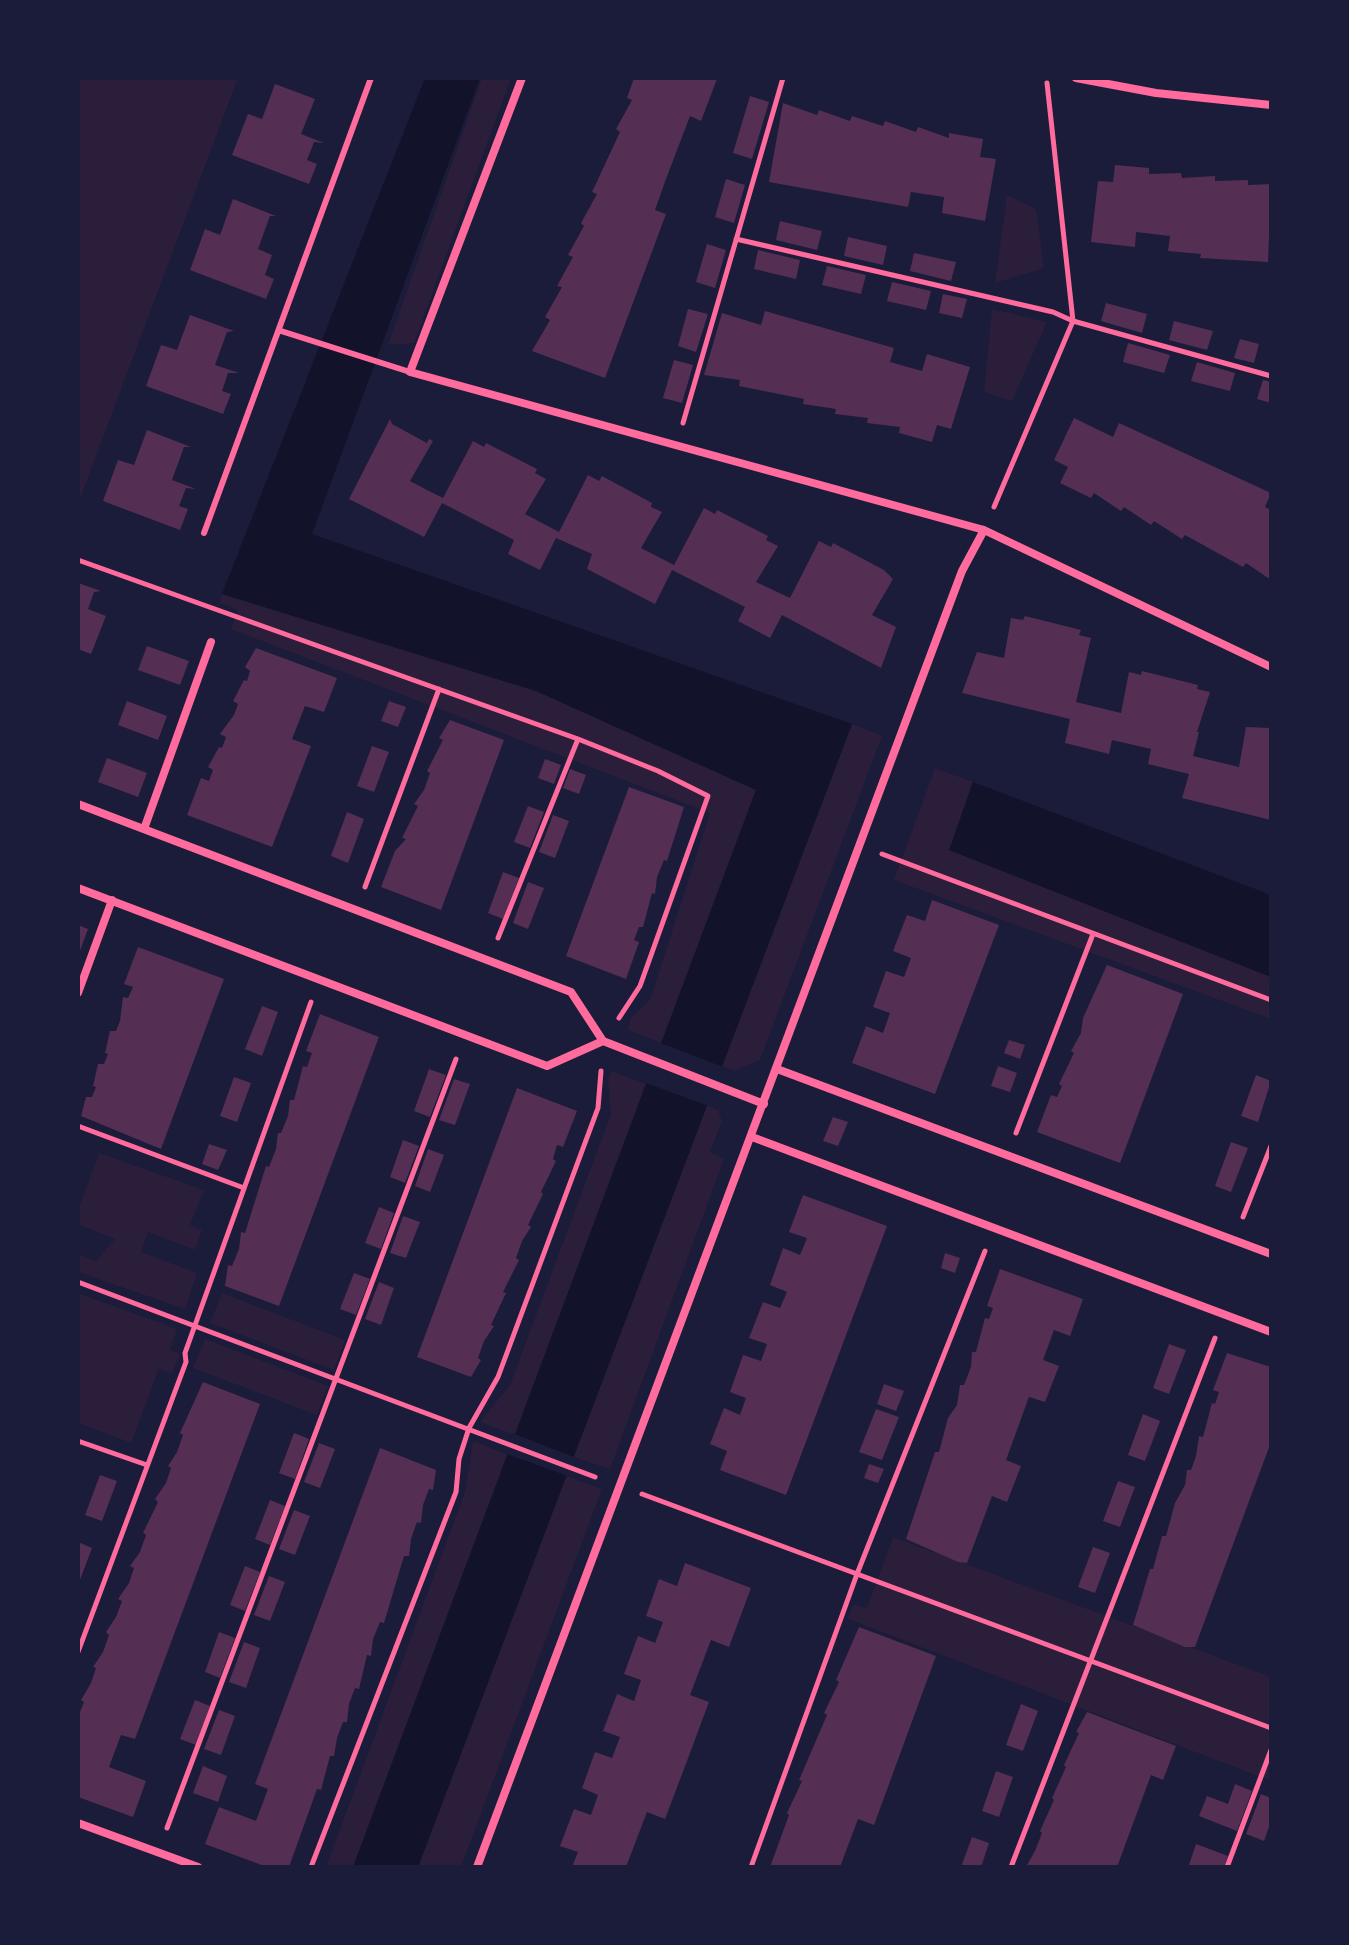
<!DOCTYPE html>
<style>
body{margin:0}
#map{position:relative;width:1349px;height:1945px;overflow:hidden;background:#1b1b3a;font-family:"IBM Plex Sans",sans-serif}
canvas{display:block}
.frame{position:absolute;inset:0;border:80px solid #1b1b3a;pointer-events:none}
</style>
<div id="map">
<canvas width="1349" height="1945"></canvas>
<div class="frame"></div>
</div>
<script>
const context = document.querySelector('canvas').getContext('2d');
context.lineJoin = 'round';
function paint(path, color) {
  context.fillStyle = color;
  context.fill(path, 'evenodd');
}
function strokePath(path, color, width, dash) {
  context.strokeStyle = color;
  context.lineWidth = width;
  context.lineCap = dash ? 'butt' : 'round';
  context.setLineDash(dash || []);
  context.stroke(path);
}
const green = new Path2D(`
 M78,78H238L78,504Z
 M482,78H511L414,343L388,345Z
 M1007,195L1036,209L1044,268L995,283Z
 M992,309L1047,322L1012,401L984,392Z
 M222,594L536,691L756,790L661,1043L628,1030L631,1018L650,1000L710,813L231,629L238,610L220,603Z
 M852,724L882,736L760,1060L734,1071L722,1066Z
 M935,768L973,782L950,850L1271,977V1019L894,880Z
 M611,1071L646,1084L515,1435L480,1422L510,1385L611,1114L608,1081Z
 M707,1105L718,1110L722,1121L710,1152L724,1159L610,1469L607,1468L573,1457Z
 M99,1153L204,1190L190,1225L202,1230L195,1250L148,1232L141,1252L197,1273L185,1309L78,1272V1254L96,1261L115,1239L78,1224V1210Z
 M78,1293L177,1329L170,1350L180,1354L172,1373L159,1369L131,1443L78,1423Z
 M222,1293L345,1340L334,1370L210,1323Z
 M205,1339L328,1386L317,1415L193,1368Z
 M473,1441L508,1455L353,1867H326L465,1492Z
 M566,1476L602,1489L461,1867H418Z
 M893,1537L1271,1677V1781L848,1619L853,1604L867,1608Z`);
const water = new Path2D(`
 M425,78H480L312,534L852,724L418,1867H353L756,790L536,691L222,594Z
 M973,782L1271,895V977L949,850Z`);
const pier = new Path2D(`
 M658,1042L726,1068L711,1107L643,1082Z
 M512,1433L577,1458L570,1477L504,1453Z`);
const building = new Path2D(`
 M634,78L717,79L701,121L690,116L666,179L655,210L666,214L605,378L532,351L550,320L545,317L562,287L557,286L573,257L568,255L584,226L581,223L597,194L592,192L620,132L616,129L632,100L627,98Z
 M275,84L315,99L301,134L324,143L314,142L307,160L317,164L309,184L232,155L248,114L262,119Z
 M750,96L769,102L752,159L733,153Z
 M783,103L817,115L819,110L850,121L852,116L883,126L885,121L916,132L918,127L949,138V133L983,139L980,157L996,159L985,221L942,213L944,197L911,192L908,207L769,182Z
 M1115,165L1149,168V174L1181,173L1182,178L1215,176V181L1248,180V185L1271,184L1268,262L1200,258L1201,254L1168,251L1170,236L1136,232L1135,247L1091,242L1098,181L1113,182Z
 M726,179L745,185L734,223L715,217Z
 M233,199L276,216H270L258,249L272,255L265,275L274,279L266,299L190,270L205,229L220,235Z
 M780,221L822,231L817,250L776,240Z
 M848,237L887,246L883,265L844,256Z
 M707,244L726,250L715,288L696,282Z
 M758,250L800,260L796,279L754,269Z
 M914,253L956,262L951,281L910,271Z
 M827,266L866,275L861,294L822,285Z
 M892,282L931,291L926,310L887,301Z
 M943,294L967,299L962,318L939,313Z
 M1106,303L1147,314L1142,333L1101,321Z
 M688,309L708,314L696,352L678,346Z
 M765,311L894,348L890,362L922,371L927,354L970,367L951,429L937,425L932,442L899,433L900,427L867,423L868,418L835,414L836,409L803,404L804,399L739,386L740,380L704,375L722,313L761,325Z
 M190,315L234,331L227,332L215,365L239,373H228L222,391L231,394L223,414L146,386L161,345L177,350Z
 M1174,321L1213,331L1207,350L1169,340Z
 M1240,339L1259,344L1254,363L1234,358Z
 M1128,343L1170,355L1164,373L1123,362Z
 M674,360L693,365L682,403L663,398Z
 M1197,362L1235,373L1230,391L1191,381Z
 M1263,380L1271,382V403L1257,399Z
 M1074,418L1113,437L1119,423L1271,493L1265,507L1271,510V580L1246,563L1243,567L1185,535L1182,539L1154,521L1151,525L1124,507L1121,511L1094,493L1091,498L1060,483L1068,467L1054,460Z
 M390,419L392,424L427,443L429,439L433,441L410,481L427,490L443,498L473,441L484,447L486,443L537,469L535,473L546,479L525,514L559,532L588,475L599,481L602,476L652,503L651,507L662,512L641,548L674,565L704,508L715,514L717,510L768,536L766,540L778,546L756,582L790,598L819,541L831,547L833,543L884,570L893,579L872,615L896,627L881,668L782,615L770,638L738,621L745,607L672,570L655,604L587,569L592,554L556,538L540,570L508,554L514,540L442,503L424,537L349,499Z
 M147,430L191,447H184L172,480L196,489L186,488L179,506L188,509L180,530L103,501L118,460L134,465Z
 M78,583L101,591L94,592L88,609L106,616L91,654L78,649Z
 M1025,616L1081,630L1079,635L1091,638L1076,702L1121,713L1129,672L1141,675L1142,671L1198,685L1197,689L1210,692L1197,732H1199L1193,756L1239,767L1246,727L1271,728V820L1182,798L1189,774L1148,764L1151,749L1112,740L1109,754L1065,743L1070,719L962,693L977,652L1004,658L1011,618L1023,620Z
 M147,646L189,661L180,685L138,670Z
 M256,648L337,678L324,712L305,706L292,739L311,746L272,847L187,815L201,778L209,781L213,770L208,767L219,747L222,748L226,737L220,734L234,715L238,704L233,701L244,680L247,681L250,671L245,667Z
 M127,701L167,716L158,740L118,725Z
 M389,701L406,707L398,727L381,721Z
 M450,720L504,740L441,910L381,887L395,851L406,839L402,838L418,806L414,804L424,790L430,773L427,771L443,740L439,738Z
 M372,746L389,752L374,792L357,786Z
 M107,758L147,773L138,797L98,782Z
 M545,759L561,765L554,784L538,778Z
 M570,769L586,775L579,794L563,788Z
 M629,787L684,807L667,861L664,860L657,877L655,894L652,893L643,927H639L634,940L639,942L626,979L566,956Z
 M528,806L544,812L530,848L514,842Z
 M347,812L364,819L348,863L331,856Z
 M553,815L569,821L555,858L539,852Z
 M503,872L519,878L503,919L488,913Z
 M528,882L544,888L528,929L513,923Z
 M932,900L999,925L935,1094L852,1063L866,1026L883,1033L890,1013L873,1007L886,971L904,977L911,958L893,951L907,915L925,921Z
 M78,925L88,929L78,956Z
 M138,947L224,979L161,1149L81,1116L86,1097H92L96,1087L93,1086L98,1064H104L108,1054L105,1053L110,1031H116L120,1021L123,997L128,998L133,987L124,984Z
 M1107,965L1183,994L1120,1163L1037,1132L1051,1095L1057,1097L1062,1086L1059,1084L1074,1053L1071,1051L1081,1033L1083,1018Z
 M262,1006L278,1012L262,1056L245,1049Z
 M320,1014L379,1037L279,1306L225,1286L228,1265L232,1266L239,1249L241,1232L245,1233L266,1166L269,1167L276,1149L278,1133H281L288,1116L290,1100H294L303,1066L307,1067L312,1053L306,1051Z
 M1009,1040L1025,1045L1020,1059L1004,1053Z
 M998,1066L1017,1073L1010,1092L991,1086Z
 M429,1069L446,1075L430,1117L414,1111Z
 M1256,1075L1271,1081L1258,1122L1241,1116Z
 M234,1077L251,1083L237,1122L220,1116Z
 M454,1079L470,1084L455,1125L439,1120Z
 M517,1088L577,1111L563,1147L557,1145L553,1159L556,1161L541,1192L543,1194L528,1225L531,1227L522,1241L516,1258L519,1260L503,1292L506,1293L491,1325L494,1326L484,1341L478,1358L481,1360L471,1377L417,1357Z
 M833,1117L848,1122L838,1146L823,1141Z
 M403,1140L419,1146L405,1183L390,1177Z
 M1231,1142L1248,1148L1231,1192L1215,1186Z
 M209,1144L227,1150L218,1170L202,1164Z
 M428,1149L444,1155L430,1192L415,1186Z
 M803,1195L887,1226L786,1495L720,1470L727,1451L710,1444L724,1408L740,1415L746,1398L730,1392L743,1355L761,1361L767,1344L749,1338L763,1302L780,1308L787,1292L770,1285L783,1248L800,1255L807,1238L789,1232Z
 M379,1207L394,1213L381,1249L365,1243Z
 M403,1216L420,1222L406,1258L390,1253Z
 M945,1253L960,1258L955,1273L941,1268Z
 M1000,1269L1083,1299L1070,1336L1054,1330L1043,1360L1059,1366L1045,1402L1029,1397L1006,1460L1021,1466L1007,1502L992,1496L967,1563L958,1562L906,1539L935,1452H939L948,1418L957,1405L960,1385H964L971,1367L972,1352H976L985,1318L989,1319L993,1308L987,1306Z
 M354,1273L370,1279L356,1315L340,1309Z
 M379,1282L394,1288L381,1325L365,1319Z
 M1169,1344L1186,1350L1169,1394L1153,1388Z
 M1227,1353L1271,1367V1442L1195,1647H1185L1133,1625L1150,1569H1153L1162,1536H1166L1175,1503L1185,1485L1187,1470H1191L1196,1456L1199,1436L1203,1437L1212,1403L1215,1404L1219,1392L1213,1390Z
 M203,1382L260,1404L135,1739L121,1735L109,1767L146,1781L133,1817L78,1797V1717L84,1702L81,1700L91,1683L96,1668L93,1667L103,1652L109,1635L106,1632L116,1617L122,1601L118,1599L129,1583L134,1568L130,1566L140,1552L146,1535L143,1533L158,1502L155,1499L166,1483L171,1468L168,1466L177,1452L183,1435L180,1433Z
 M884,1384L904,1391L896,1411L877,1404Z
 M876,1409L899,1417L882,1460L859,1452Z
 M1143,1414L1160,1421L1145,1461L1128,1455Z
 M294,1433L309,1439L295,1479L279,1473Z
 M319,1443L335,1449L320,1488L304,1482Z
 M380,1448L436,1470L433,1490L429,1489L423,1505L421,1523L417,1522L411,1539L409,1556H404L384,1623L380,1622L373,1639L371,1656L367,1655L359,1689L355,1688L349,1704L347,1722H343L337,1738L334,1756H330L321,1790L317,1789L289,1867H267L205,1844L219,1807L256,1821L268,1789L255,1784Z
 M869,1464L884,1469L878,1483L864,1478Z
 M100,1475L117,1481L102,1521L85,1515Z
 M1118,1481L1135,1487L1120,1527L1103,1521Z
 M270,1500L285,1506L270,1545L255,1539Z
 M294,1510L310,1516L295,1555L279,1549Z
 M78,1542L92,1548L78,1585Z
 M1093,1547L1110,1553L1095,1593L1078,1587Z
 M685,1563L751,1588L729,1647L711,1640L690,1695L709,1702L687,1761L665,1819L647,1812L626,1867H572L578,1852L560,1846L574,1809L591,1815L598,1795L582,1788L595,1752L612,1758L620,1737L603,1731L617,1694L634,1701L641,1680L624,1674L638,1636L655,1643L663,1622L646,1616L659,1579L677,1586Z
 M245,1566L260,1572L245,1611L230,1605Z
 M269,1576L285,1582L270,1621L254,1615Z
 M859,1627L936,1656L874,1825L858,1819L840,1867H770L789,1815L787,1813L802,1781L799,1780L827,1715L824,1713L839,1682L836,1680Z
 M219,1632L235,1638L220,1678L205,1672Z
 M244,1642L260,1648L246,1688L229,1682Z
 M195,1700L210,1706L196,1745L180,1739Z
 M1021,1704L1038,1711L1023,1751L1006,1745Z
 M219,1710L235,1716L221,1755L204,1749Z
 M1087,1712L1176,1746L1163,1780L1151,1775L1117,1867H1030L1027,1865L1035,1851L1042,1833L1040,1831L1054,1800L1052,1798L1066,1767L1064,1765L1079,1733L1076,1732Z
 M203,1766L227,1776L218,1802L193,1793Z
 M996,1771L1013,1777L999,1817L982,1811Z
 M1235,1784L1252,1791L1237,1831L1199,1816L1207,1796L1228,1804Z
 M1261,1794L1271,1798V1821L1264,1841L1246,1834Z
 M972,1837L989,1843L982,1864L980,1867H961Z
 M1196,1844L1228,1856L1224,1867L1189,1865Z`);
const path = new Path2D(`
 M736,239L1053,312L1073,321L1271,376
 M683,423L783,78
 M994,507L1073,321L1047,83
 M78,560L578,739L658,771L708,796L640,986L619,1018
 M882,854L1271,1000
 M365,887L439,689
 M498,938L578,739
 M78,1126L244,1188
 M1016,1133L1093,934
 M1243,1217L1271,1146
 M78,1282L595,1477
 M78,1441L147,1465
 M642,1494L1271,1728
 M78,1652L186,1362L185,1353L311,1002
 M167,1828L456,1059
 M311,1867L456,1492L459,1459L469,1428L498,1377L598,1108L601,1071
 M751,1867L857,1574L985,1251
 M1011,1867L1215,1338
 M1227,1867L1271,1750`);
const service = new Path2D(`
 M281,331L410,372
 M204,533L371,78`);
const minor = new Path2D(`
 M522,78L410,372L984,530L1271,667
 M1076,78L1156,93L1271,105
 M78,804L571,992L603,1041L547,1066L78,888
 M144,829L211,642
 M78,993L112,900
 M603,1041L764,1104
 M777,1069L1271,1254
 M752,1137L1271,1332
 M78,1823L198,1867
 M477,1867L962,571L984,530`);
paint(green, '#2a1e3b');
paint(water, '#12122b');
paint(pier, '#1b1b3a');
paint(building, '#542f53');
strokePath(path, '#ff6b9d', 5);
strokePath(service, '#ff6b9d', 6);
strokePath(minor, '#ff6b9d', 8);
</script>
